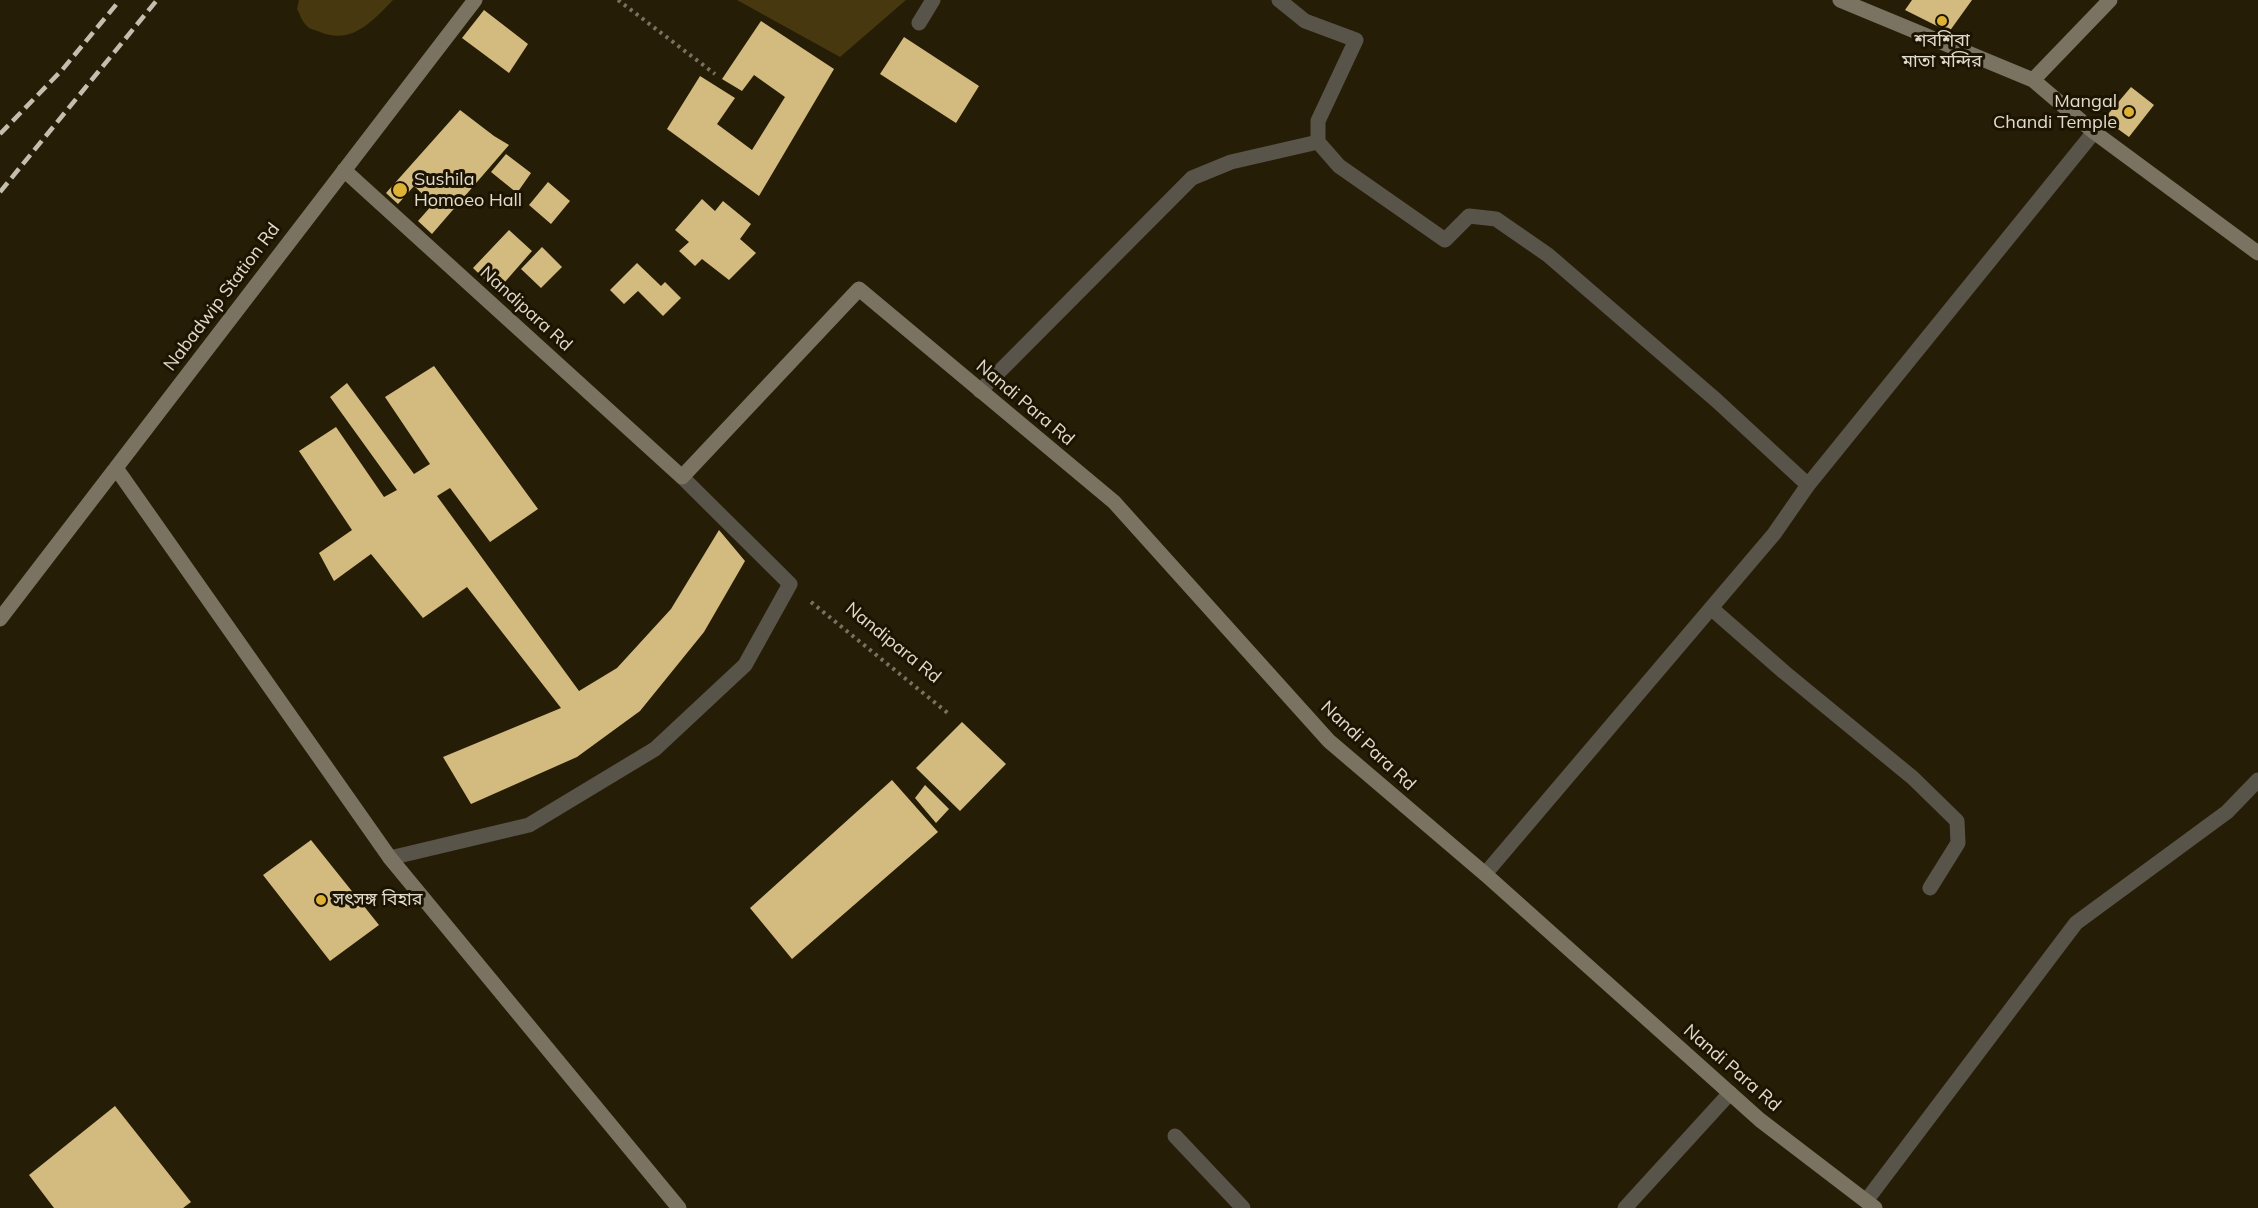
<!DOCTYPE html>
<meta charset="utf-8">
<style>
body{margin:0}
canvas{display:block;background:#261d06}
</style>
<canvas width="2258" height="1208"></canvas>
<script>
const context = document.querySelector('canvas').getContext('2d');
context.lineJoin = 'round';
function paint(path, color) {
  context.fillStyle = color;
  context.fill(path, 'evenodd');
}
function strokePath(path, color, width, dash) {
  context.strokeStyle = color;
  context.lineWidth = width;
  context.lineCap = dash ? 'butt' : 'round';
  context.setLineDash(dash || []);
  context.stroke(path);
}
function label(font, color, halo, rows, align = 'center') {
  context.font = font + ' Mulish,"Noto Sans Bengali",sans-serif';
  context.lineWidth = 6;
  context.setLineDash([]);
  context.textBaseline = 'middle';
  context.strokeStyle = halo;
  context.fillStyle = color;
  for (const [text, x, y, turn = 0] of rows) {
    context.save();
    context.translate(x, y);
    context.rotate((+turn || 0) * Math.PI / 180);
    context.textAlign = isNaN(turn) ? turn : align;
    if (halo) context.strokeText(text, 0, 0);
    context.fillText(text, 0, 0);
    context.restore();
  }
}
const green = new Path2D(`
 M299,0H393C372,22 351,45 320,32C316,30 309,29 307,26C302,22 300,14 297,9Z
 M737,0H906L840,57Z`);
const building = new Path2D(`
 M1912,0H1972L1949,32L1905,10Z
 M484,10L528,44L509,73L462,38Z
 M761,21L834,69L759,196L667,129L700,76L735,98L717,124L752,150L785,97L754,75L742,91L722,79Z
 M904,37L979,86L956,123L880,74Z
 M2131,87L2154,105L2129,137L2104,119Z
 M460,110L494,136L509,145L432,234L418,221L433,204L414,186L398,204L386,193Z
 M506,154L531,173L517,193L491,172Z
 M548,182L570,201L551,224L529,205Z
 M702,199L715,211L723,201L751,224L740,239L756,253L729,280L702,259L695,266L679,251L689,242L675,230Z
 M509,230L532,251L497,291L473,268Z
 M542,247L562,267L541,288L521,269Z
 M637,263L661,286L665,282L681,298L663,316L638,291L624,304L610,290Z
 M434,366L538,509L490,542L450,488L437,496L579,691L617,668L671,609L719,530L745,561L704,632L640,711L577,757L471,804L443,757L561,708L467,587L423,618L371,554L334,581L319,553L352,530L299,451L336,427L384,497L397,490L330,397L347,383L414,474L430,464L385,397Z
 M962,722L1006,764L960,811L916,768Z
 M892,780L938,832L792,959L750,908Z
 M925,785L949,809L936,823L915,798Z
 M311,840L379,925L330,961L263,875Z
 M115,1106L191,1202L183,1208H54L29,1175Z`);
const path = new Path2D(`
 M618,0L715,74
 M811,602L949,714`);
const street = new Path2D(`
 M919,23L933,0
 M1318,142L1339,166L1445,240L1469,216L1496,219L1548,255L1716,400L1808,485
 M980,391L1192,178L1231,162L1318,142V121L1356,40L1305,21L1279,0
 M1711,608L1784,672L1913,778L1957,821L1958,843L1930,888
 M390,858L529,825L655,749L745,665L790,584L682,477
 M1485,874L1774,534L1808,485L2094,132
 M1175,1136L1243,1208
 M1866,1201L2076,923L2227,812L2258,780
 M1625,1208L1730,1093`);
const secondary = new Path2D(`
 M1840,0L2033,80L2094,132L2258,253
 M2033,80L2110,0
 M344,170L682,477L859,289L1114,502L1329,741L1485,874L1760,1120L1875,1208
 M116,468L390,858L679,1208
 M0,619L475,0`);
const rail = new Path2D(`
 M0,134L62,70L120,0
 M0,192L157,0`);
const markers = [
 [1942,21,6,"#ddb133"],
 [2129,112,6,"#ddb133"],
 [400,190,8,"#ddb133"],
 [321,900,6,"#ddb133"]
];
const poiNames = [
 ["শবশিবা",1942,41,"center"],
 ["মাতা মন্দির",1942,62,"center"],
 ["Mangal",2117,102,"right"],
 ["Chandi Temple",2117,123,"right"],
 ["Sushila",414,180],
 ["Homoeo Hall",414,201],
 ["সৎসঙ্গ বিহার",333,900]
];
const streetNames = [
 ["Nabadwip Station Rd",222,297,-53],
 ["Nandipara Rd",526,309,42],
 ["Nandi Para Rd",1025,403,40],
 ["Nandipara Rd",893,643,39],
 ["Nandi Para Rd",1368,746,43],
 ["Nandi Para Rd",1732,1068,41]
];
paint(green, '#473810');
paint(building, '#d3bb7f');
strokePath(path, '#79725f', 4, [3, 4.5]);
strokePath(street, '#58544a', 15);
strokePath(secondary, '#7a7362', 15);
strokePath(rail, '#c4beaf', 4.5, [12, 6]);
for (const [x, y, r, color] of markers) {
  const dot = new Path2D();
  dot.arc(x, y, r, 0, 2 * Math.PI);
  context.fillStyle = color;
  context.fill(dot);
  strokePath(dot, '#1c1401', 2);
}
label('18px', '#e0dbcd', '#1c1401', poiNames, 'left');
label('18px', '#e0dbcd', '#1c1401', streetNames);
</script>
